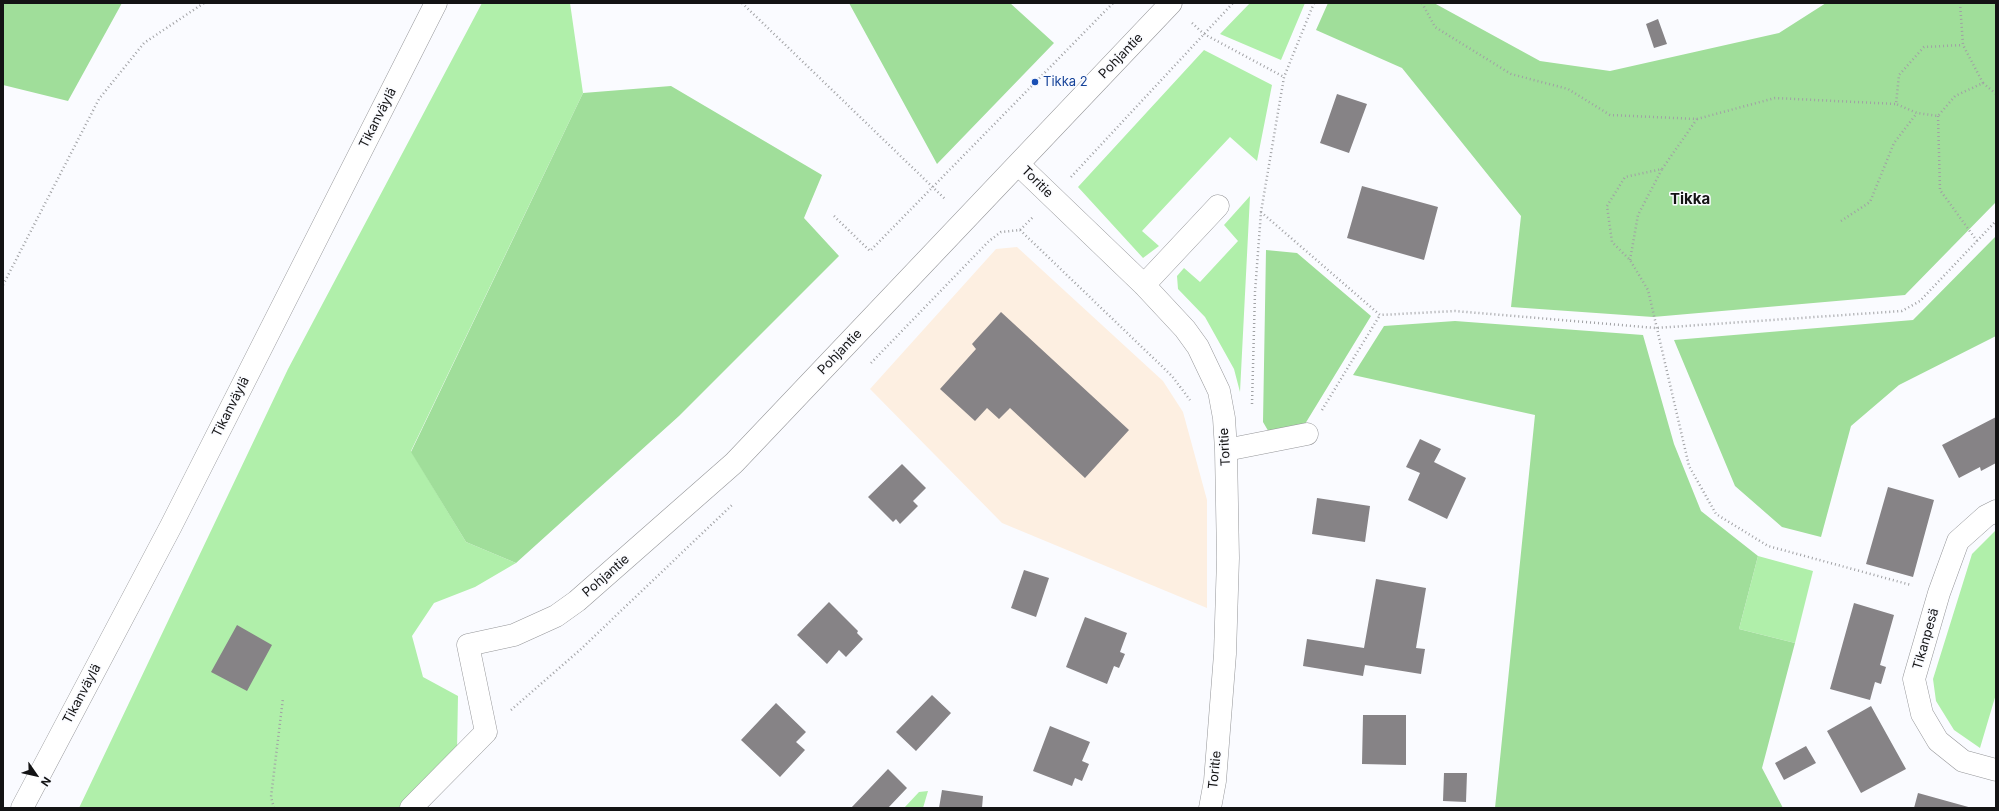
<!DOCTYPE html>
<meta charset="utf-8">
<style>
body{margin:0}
#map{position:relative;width:1999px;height:811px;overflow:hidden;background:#fafbff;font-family:Inter,sans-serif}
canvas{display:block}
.frame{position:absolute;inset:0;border:4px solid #131314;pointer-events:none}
.north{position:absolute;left:16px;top:755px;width:40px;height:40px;-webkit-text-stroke:3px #fafbff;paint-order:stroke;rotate:124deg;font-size:11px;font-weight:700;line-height:16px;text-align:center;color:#131314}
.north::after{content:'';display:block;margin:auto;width:14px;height:18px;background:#131314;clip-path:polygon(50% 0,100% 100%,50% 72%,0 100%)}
</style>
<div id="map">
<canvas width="1999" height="811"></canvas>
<div class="frame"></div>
<div class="north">N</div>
</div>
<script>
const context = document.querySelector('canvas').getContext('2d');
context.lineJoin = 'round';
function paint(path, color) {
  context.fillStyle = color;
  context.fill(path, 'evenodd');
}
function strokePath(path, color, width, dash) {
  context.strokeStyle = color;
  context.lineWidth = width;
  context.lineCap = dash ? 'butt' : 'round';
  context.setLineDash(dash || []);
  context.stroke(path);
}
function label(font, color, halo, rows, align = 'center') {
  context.font = font + ' Inter,sans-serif';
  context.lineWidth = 3;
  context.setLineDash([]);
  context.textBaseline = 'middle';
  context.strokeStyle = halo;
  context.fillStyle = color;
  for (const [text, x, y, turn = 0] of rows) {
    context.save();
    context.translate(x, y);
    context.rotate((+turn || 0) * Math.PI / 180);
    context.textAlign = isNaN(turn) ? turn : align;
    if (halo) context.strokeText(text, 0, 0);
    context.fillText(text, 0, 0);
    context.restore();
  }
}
const commercial = new Path2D(`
 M1017,247L1163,381L1183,412L1207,500V608L1002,523L870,389L996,249Z`);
const green = new Path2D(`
 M482,3H570L583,93L411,451L466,542L516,563L475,587L434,603L412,636L423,677L458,696L457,751L398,808H79L288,369Z
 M1250,3H1305L1281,60L1220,34Z
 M1204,50L1272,85L1257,161L1230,137L1142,231L1159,246L1143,258L1078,187Z
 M1250,196L1240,392L1234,369L1205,317L1178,289L1177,276L1184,268L1200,282L1238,241L1224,225Z
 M1996,530V694L1980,748L1954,730L1936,701L1933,679L1972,554Z
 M1758,556L1813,571L1795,643L1739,629Z
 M928,791L923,808H904L919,792Z`);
const forest = new Path2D(`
 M3,3H122L68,101L3,85Z
 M849,3H1010L1054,43L937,164Z
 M1328,3H1434L1540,61L1610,71L1779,33L1826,3H1996V202L1905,295L1653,317L1511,307L1521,216L1402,68L1316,30Z
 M671,86L822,175L804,218L839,256L679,416L516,563L466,542L411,452L583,93Z
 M1996,236V336L1899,385L1851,426L1821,537L1782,527L1735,486L1674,340L1913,320Z
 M1266,250L1297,253L1371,316L1305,424L1270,434L1263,422Z
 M1455,321L1643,335L1674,444L1701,511L1758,556L1739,629L1795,643L1762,768L1783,808H1495L1535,415L1353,375L1384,326Z`);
const building = new Path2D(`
 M1658,19L1667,44L1654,48L1646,24Z
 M1337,94L1367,104L1349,153L1320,143Z
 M1362,186L1438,207L1424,260L1347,238Z
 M1001,312L1129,430L1085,478L1010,408L999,419L987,408L975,421L940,389L976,349L972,344Z
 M1996,417V463L1981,471L1980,467L1959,478L1942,445Z
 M1420,439L1441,449L1434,462L1466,478L1447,519L1408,500L1420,473L1406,467Z
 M902,464L926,488L913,501L918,506L900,524L896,519L893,522L868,497Z
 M1888,487L1934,500L1913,577L1866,564Z
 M1317,498L1370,506L1365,542L1312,534Z
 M1024,570L1049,578L1036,617L1011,608Z
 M1376,579L1426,588L1416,648L1425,649L1421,674L1365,665L1363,676L1303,666L1307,639L1364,648Z
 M829,602L858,631L857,633L863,639L846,657L839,650L827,664L797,635Z
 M1854,603L1894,615L1880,665L1886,667L1881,684L1875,682L1870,700L1830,689Z
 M1085,617L1127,633L1120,652L1125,654L1119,668L1114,666L1107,684L1066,667Z
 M237,625L272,645L247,691L211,672Z
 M932,695L951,713L916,751L896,732Z
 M776,703L806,732L796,742L805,750L780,777L741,740Z
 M1871,706L1906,769L1861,793L1827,731Z
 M1363,715H1406V765L1362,764Z
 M1050,726L1090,742L1082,761L1089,764L1082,781L1075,778L1072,786L1033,771Z
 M1806,746L1816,763L1784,780L1775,763Z
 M888,769L907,788L888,808H851Z
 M1444,773H1467L1466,802L1443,801Z
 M942,790L983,796L982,808H939Z
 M1918,793L1972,808H1914Z`);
const path = new Path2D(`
 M742,3L945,199
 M1422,3L1435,27L1511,74L1568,89L1610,115L1697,119L1775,98L1896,104
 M1960,3L1963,45L1983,83L1955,96L1938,116L1917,113L1896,104L1899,75L1924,47L1963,45
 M1192,23L1204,34L1284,77
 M1983,83L1996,94
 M1938,116L1940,190L1977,241
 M1697,119L1662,169L1625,177L1607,206L1612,242L1630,260L1648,290L1689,466L1716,514L1768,546L1911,585
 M1071,177L1233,3
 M1261,212L1380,315L1455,311L1656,328L1902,311L1920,301L1996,221
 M834,216L870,251L1113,3
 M1841,221L1870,202L1894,143L1917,113
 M1020,230L1172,376L1190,400
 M1630,260L1638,215L1662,169
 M3,285L99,99L144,43L204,3
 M871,363L989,241L1001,232L1020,230L1033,217
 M1252,404L1255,292L1261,212L1284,77L1314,3
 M1322,410L1380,315
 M511,710L581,649L733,504
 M274,808L271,797L283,698`);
const minor = new Path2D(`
 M1018,164L1144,285L1185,329L1198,347L1219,391L1224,418L1226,450L1228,558L1225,654L1215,781L1210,808
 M1144,285L1218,206
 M1226,450L1307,434
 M1996,511L1986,516L1958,541L1939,593L1914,679L1922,714L1938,741L1963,761L1996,770
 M411,808L486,732L468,645L514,635L556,616L577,601L734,463L1171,3`);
const major = new Path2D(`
 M22,808L171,526L436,3`);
const markers = [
 [1035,82,4,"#1a4fb4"]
];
const streetNames = [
 ["Pohjantie",1121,56,-46],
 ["Tikanväylä",378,118,-63],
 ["Toritie",1037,182,45],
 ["Pohjantie",840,352,-46],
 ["Tikanväylä",231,407,-63],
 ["Toritie",1225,447,-93],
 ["Pohjantie",606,576,-41],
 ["Tikanpesä",1926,639,-74],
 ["Tikanväylä",82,694,-62],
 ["Toritie",1215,770,-84]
];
const transitNames = [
 ["Tikka 2",1043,82]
];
const quarterNames = [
 ["Tikka",1690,199]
];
paint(commercial, '#fdefe1');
paint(green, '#b0efaa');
paint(forest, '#a0de9a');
paint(building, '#868386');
strokePath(minor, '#959699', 23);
strokePath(major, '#959699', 23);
strokePath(path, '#a0a1a4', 2.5, [1, 3]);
strokePath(minor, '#fff', 22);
strokePath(major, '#fff', 22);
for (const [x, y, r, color] of markers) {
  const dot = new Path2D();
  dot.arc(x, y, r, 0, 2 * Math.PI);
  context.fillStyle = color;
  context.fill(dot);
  strokePath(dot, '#fafbff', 1.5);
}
label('13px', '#131314', '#fafbff', streetNames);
label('13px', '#164399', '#fafbff', transitNames, 'left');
label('bold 15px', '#131314', '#fafbff', quarterNames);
</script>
